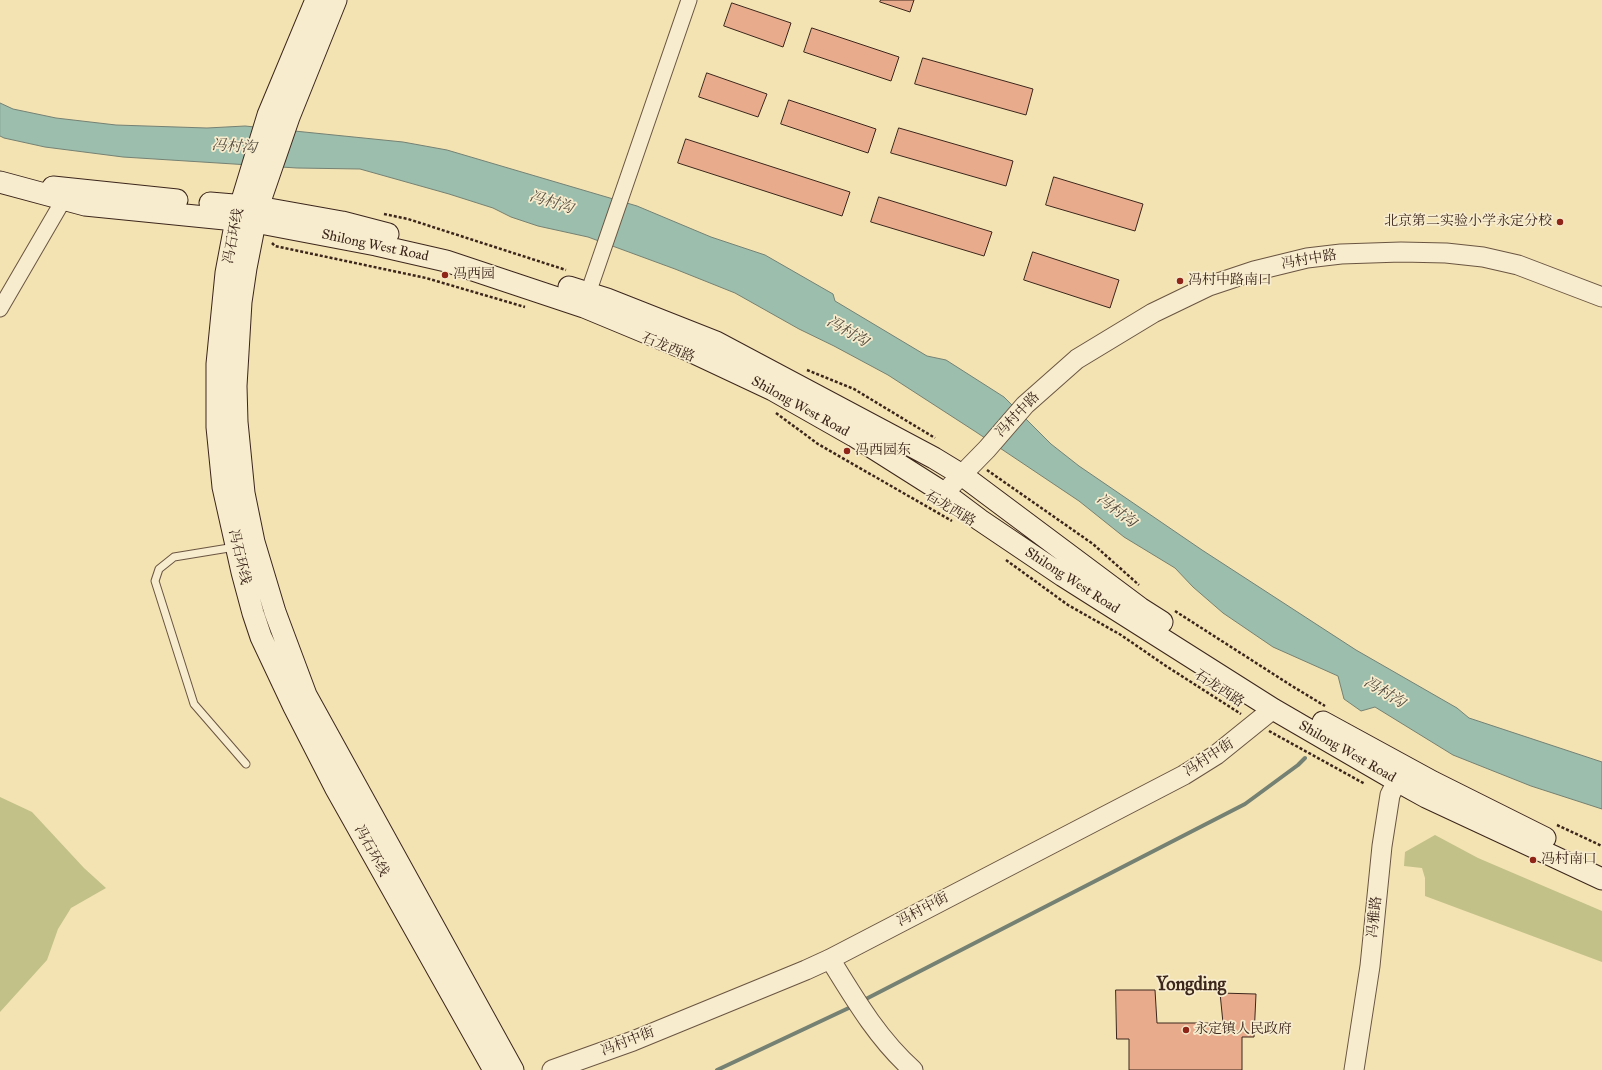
<!DOCTYPE html>
<meta charset="utf-8">
<style>
body{margin:0}
canvas{display:block;background:#f3e2b2}
</style>
<canvas width="1602" height="1070"></canvas>
<script>
const context = document.querySelector('canvas').getContext('2d');
context.lineJoin = 'round';
function paint(path, color) {
  context.fillStyle = color;
  context.fill(path, 'evenodd');
}
function strokePath(path, color, width, dash) {
  context.strokeStyle = color;
  context.lineWidth = width;
  context.lineCap = dash ? 'butt' : 'round';
  context.setLineDash(dash || []);
  context.stroke(path);
}
function label(font, color, halo, rows, align = 'center') {
  context.font = font + ' "IM FELL Great Primer","Noto Serif SC",serif';
  context.lineWidth = 3.5;
  context.setLineDash([]);
  context.textBaseline = 'middle';
  context.strokeStyle = halo;
  context.fillStyle = color;
  for (const [text, x, y, turn = 0] of rows) {
    context.save();
    context.translate(x, y);
    context.rotate((+turn || 0) * Math.PI / 180);
    context.textAlign = isNaN(turn) ? turn : align;
    if (halo) context.strokeText(text, 0, 0);
    context.fillText(text, 0, 0);
    context.restore();
  }
}
const green = new Path2D(`
 M0,797L32,812L84,868L106,888L71,908L58,929L47,960L0,1012Z
 M1435,835L1478,858L1602,911V962L1425,896V878L1422,868L1404,866L1405,852Z`);
const water = new Path2D(`
 M0,103L13,109L56,118L116,125L207,128L245,126L403,142L447,150L637,206L711,237L765,255L833,294L835,301L927,356L946,360L1004,397L1051,444L1079,466L1202,550L1356,650L1457,708L1469,718L1602,762V809L1531,786L1453,755L1375,707L1361,711L1344,699L1338,676L1273,647L1223,613L1193,587L1175,568L1124,537L1079,501L976,432L888,375L834,346L799,329L735,293L675,269L588,237L538,226L511,217L493,208L449,194L360,169L297,168L123,157L45,147L4,138L0,136Z`);
const stream = new Path2D(`
 M862,1001L1245,804L1298,765L1305,758
 M717,1070L853,1006`);
const building = new Path2D(`
 M881,0H914L910,12L880,2Z
 M732,3L791,23L783,47L724,26Z
 M812,28L899,57L891,81L804,52Z
 M923,58L1033,89L1026,115L915,84Z
 M707,73L767,94L758,117L699,97Z
 M789,100L876,129L868,153L781,124Z
 M899,128L1013,161L1006,186L891,153Z
 M686,139L850,192L842,216L678,163Z
 M1054,177L1143,204L1135,231L1046,205Z
 M879,197L992,232L984,256L871,222Z
 M1033,252L1119,280L1110,308L1024,280Z
 M1116,990H1155L1157,1023H1223L1220,993L1256,994L1254,1037H1242V1070H1129V1039H1117Z`);
const path = new Path2D(`
 M384,214L408,219L566,270
 M272,243L275,246L426,278L525,307
 M807,370L854,389L935,438
 M776,413L818,444L952,521
 M987,470L1093,544L1139,585
 M1006,560L1068,605L1121,635L1166,666L1241,714
 M1175,611L1292,686L1325,706
 M1269,731L1365,784
 M1557,825L1602,846`);
const service = new Path2D(`
 M235,547L174,557L159,569L155,581L194,704L246,764`);
const minor = new Path2D(`
 M585,302L689,0
 M0,309L64,199`);
const tertiary = new Path2D(`
 M944,493L987,449L1025,405L1077,359L1153,313L1209,286L1254,271L1307,258L1341,254L1401,252L1446,253L1483,257L1518,265L1602,297
 M830,959C854,998 878,1039 913,1070
 M552,1070L633,1041L806,970L830,959L1184,775L1216,755L1273,709
 M1354,1070L1370,966L1382,846L1390,795L1397,781L1405,768`);
const secondary = new Path2D(`
 M316,0L268,115L236,220L226,273L217,364V427L223,487L242,572L253,613L261,637L294,707L335,787L494,1070
 M336,0L289,117L258,207L246,268L241,302L236,386L237,422L244,493L254,542L275,612L306,695L513,1070
 M0,182L85,205L255,222L376,245L446,261L584,307L690,351L773,390L854,436L944,493L980,520L1063,576L1273,709L1397,781L1426,797L1602,879
 M53,187L177,200
 M210,203L258,207L342,222L388,234
 M569,287L607,299L716,342L934,458L962,475L1140,608L1162,622
 M1323,722L1433,782L1545,838`);
const markers = [
 [1560,222,4,"#8f2418"],
 [445,275,4,"#8f2418"],
 [1180,281,4,"#8f2418"],
 [847,451,4,"#8f2418"],
 [1533,860,4,"#8f2418"],
 [1186,1030,4,"#8f2418"]
];
const poiNames = [
 ["北京第二实验小学永定分校",1552,222,"right"],
 ["冯西园",453,275],
 ["冯村中路南口",1188,281],
 ["冯西园东",855,451],
 ["冯村南口",1541,860],
 ["永定镇人民政府",1194,1030]
];
const streetNames = [
 ["冯石环线",234,236,-79],
 ["Shilong West Road",375,246,12],
 ["冯村中路",1309,260,-10],
 ["石龙西路",668,348,22],
 ["Shilong West Road",800,407,29],
 ["冯村中路",1018,415,-46],
 ["石龙西路",950,509,31],
 ["冯石环线",239,557,77],
 ["Shilong West Road",1072,581,33],
 ["石龙西路",1219,689,33],
 ["Shilong West Road",1347,752,30],
 ["冯村中街",1209,758,-33],
 ["冯石环线",371,851,61],
 ["冯村中街",923,910,-28],
 ["冯雅路",1375,917,-84],
 ["冯村中街",628,1042,-21]
];
const waterNames = [
 ["冯村沟",234,147,4],
 ["冯村沟",551,203,17],
 ["冯村沟",847,332,30],
 ["冯村沟",1116,511,37],
 ["冯村沟",1384,693,31]
];
const districtNames = [
 ["Yongding",1191,986]
];
paint(green, '#c2c188');
paint(water, '#9bbead');
strokePath(water, '#758173', 1);
strokePath(stream, '#758173', 4);
paint(building, '#e8ac8c');
strokePath(building, '#3c261c', 1);
strokePath(service, '#6a5542', 9);
strokePath(minor, '#6a5542', 17);
strokePath(tertiary, '#6a5542', 21);
strokePath(secondary, '#3c261c', 23);
strokePath(path, '#3c261c', 2.5, [3, 2]);
strokePath(service, '#f7eccd', 7);
strokePath(minor, '#f7eccd', 15);
strokePath(tertiary, '#f7eccd', 19);
strokePath(secondary, '#f7eccd', 21);
for (const [x, y, r, color] of markers) {
  const dot = new Path2D();
  dot.arc(x, y, r, 0, 2 * Math.PI);
  context.fillStyle = color;
  context.fill(dot);
  strokePath(dot, '#f7eccd', 1.5);
}
label('14px', '#3c261c', '#f7eccd', poiNames, 'left');
label('14px', '#3c261c', '#f7eccd', streetNames);
label('italic 15px', '#544c40', '#f7eccd', waterNames);
label('bold 18px', '#3c261c', '#f7eccd', districtNames);
</script>
